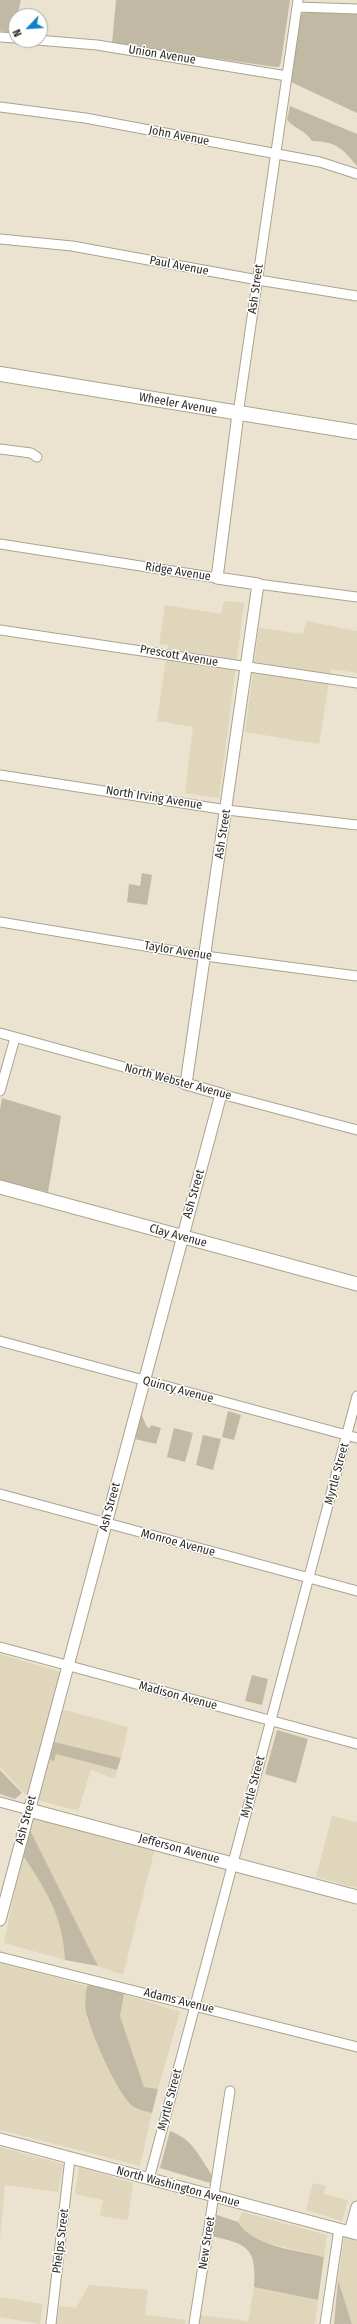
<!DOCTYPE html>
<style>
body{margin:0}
#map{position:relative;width:357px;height:2324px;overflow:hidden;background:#ebe3cf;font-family:"Fira Sans Condensed",sans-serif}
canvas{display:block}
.north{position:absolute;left:8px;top:8px;width:40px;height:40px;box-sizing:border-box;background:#fff;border:1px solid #abaaa7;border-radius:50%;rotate:245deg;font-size:11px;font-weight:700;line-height:16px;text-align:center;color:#2c2a22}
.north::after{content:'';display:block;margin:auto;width:14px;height:18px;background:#0f80c9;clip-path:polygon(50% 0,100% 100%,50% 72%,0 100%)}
</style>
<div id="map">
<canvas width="357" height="2324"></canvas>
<div class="north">N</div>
</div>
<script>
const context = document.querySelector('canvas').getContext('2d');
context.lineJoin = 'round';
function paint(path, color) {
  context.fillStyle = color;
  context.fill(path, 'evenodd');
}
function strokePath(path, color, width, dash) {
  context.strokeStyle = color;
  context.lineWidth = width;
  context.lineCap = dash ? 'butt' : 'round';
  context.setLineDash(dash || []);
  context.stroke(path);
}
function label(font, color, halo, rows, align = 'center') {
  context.font = font + ' "Fira Sans Condensed",sans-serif';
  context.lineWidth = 3;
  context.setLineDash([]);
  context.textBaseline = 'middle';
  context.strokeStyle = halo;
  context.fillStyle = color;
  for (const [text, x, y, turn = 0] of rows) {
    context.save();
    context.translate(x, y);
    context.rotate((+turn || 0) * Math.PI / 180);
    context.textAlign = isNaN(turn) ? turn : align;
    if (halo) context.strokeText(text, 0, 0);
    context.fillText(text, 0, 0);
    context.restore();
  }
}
const built = new Path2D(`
 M224,601L244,603L219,798L185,793L193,727L157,721L168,645L159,644L165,605L221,614Z
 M306,621L357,631V673L331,669L319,744L245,732L259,628L303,634Z
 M0,1654L61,1672L53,1707L128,1727L121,1758L54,1742L56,1754L117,1770L115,1779L91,1770L78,1811L42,1801L24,1793L0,1767Z
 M34,1816L155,1848L123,1975L98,1966L30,1830Z
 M332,1816L357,1822V1888L316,1877Z
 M22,1854L41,1883L56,1911L64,1937L65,1960L4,1943Z
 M0,1962L87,1986L85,2000L87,2019L105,2061L126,2099L135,2108L152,2113L140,2166L0,2130Z
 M124,1994L180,2012L158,2089L144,2087L120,2016Z
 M0,2147L63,2164L58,2192L5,2185L0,2240Z
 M79,2167L133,2183L128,2220L100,2216L103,2200L75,2194Z
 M313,2183L326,2186L324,2194L348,2200L342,2221L306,2210Z
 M242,2212L327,2235L324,2257L264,2242L250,2236L244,2231L238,2222Z
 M344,2237L357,2241V2324H352L338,2280Z
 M89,2285L148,2290L145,2315L186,2320L185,2324H56L59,2306L76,2308Z
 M254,2287L318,2300L315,2324H197L199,2315L248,2321Z
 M0,2297L43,2304L40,2324L0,2317Z`);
const green = new Path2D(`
 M0,0H21L13,33L0,31Z
 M116,0H290L281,62L279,67H276L112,44Z
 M357,11V113L289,81L297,16L306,12Z
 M290,106L357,134V166C342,148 337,142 312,141C305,130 295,129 287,120Z
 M142,873L152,875L147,905L127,902L129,884L140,886Z
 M2,1098L61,1116L48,1192L0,1180V1109Z
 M228,1411L241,1415L234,1440L222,1437Z
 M141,1414L147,1427L150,1428L151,1425L161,1428L156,1444L135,1439Z
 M174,1428L193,1433L185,1462L167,1457Z
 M203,1435L221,1439L213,1470L196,1465Z
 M252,1675L268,1679L262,1705L245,1701Z
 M277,1730L308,1739L296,1783L265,1774Z
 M54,1742L121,1758L117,1770L56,1754L54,1761L50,1760Z
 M0,1770L22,1793L15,1799L0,1794Z
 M30,1830L98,1966L65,1960C63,1916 46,1890 22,1854Z
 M93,1984L124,1994L120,2016L144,2087L158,2089L152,2113C146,2111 139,2110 134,2107C118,2096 94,2039 88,2019C84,2008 85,1997 87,1986Z
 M170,2131C192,2139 197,2153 210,2172L212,2176L210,2183L160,2168Z
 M214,2214L238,2222C253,2247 297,2250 324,2257L318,2300L254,2287C257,2247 247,2244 211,2236Z
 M338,2280L352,2324H334Z`);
const minor = new Path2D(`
 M297,7L357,9
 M0,37L16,38
 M37,40L97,45L287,76
 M0,107L85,118L320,162L357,174
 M0,239L72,246L258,280L357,296
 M238,414L298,0
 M0,449L31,453L37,457
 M0,544L217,578
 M258,584L357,597
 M0,630L357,683
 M0,775L227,810L357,825
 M0,922L205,956L357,976
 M0,1033L186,1084
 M0,1091L15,1038
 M221,1094L357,1130
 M0,1341L357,1438
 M0,1494L357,1591
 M0,1647L357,1744
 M0,1802L29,1810
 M0,1957L357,2047
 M149,2179L357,1396
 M51,2324L70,2158
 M194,2324L230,2091
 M325,2324L339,2229`);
const tertiary = new Path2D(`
 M0,1920L221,1094L186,1084L258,584L217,578L238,414
 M0,2139L357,2234
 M350,2232L357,2207`);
const secondary = new Path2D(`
 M0,1187L357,1284
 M29,1810L357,1897`);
const primary = new Path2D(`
 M0,374L357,432`);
const streetNames = [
 ["Union Avenue",162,55,9],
 ["John Avenue",179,136,11],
 ["Paul Avenue",179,266,11],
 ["Ash Street",256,289,-82],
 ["Wheeler Avenue",178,404,10],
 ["Ridge Avenue",178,572,9],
 ["Prescott Avenue",179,656,10],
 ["North Irving Avenue",154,798,9],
 ["Ash Street",223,834,-81],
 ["Taylor Avenue",178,951,9],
 ["North Webster Avenue",178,1082,15],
 ["Ash Street",194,1194,-74],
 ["Clay Avenue",178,1236,15],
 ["Quincy Avenue",178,1390,15],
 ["Myrtle Street",337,1474,-75],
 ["Ash Street",110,1507,-75],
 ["Monroe Avenue",178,1543,15],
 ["Madison Avenue",178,1696,15],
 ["Myrtle Street",253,1787,-75],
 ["Ash Street",26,1820,-75],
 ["Jefferson Avenue",179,1849,15],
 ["Adams Avenue",179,2001,14],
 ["Myrtle Street",170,2100,-75],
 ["North Washington Avenue",178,2187,15],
 ["Phelps Street",61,2241,-83],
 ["New Street",207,2243,-81]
];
paint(built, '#e0d6bc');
paint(green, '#c1b9a4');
strokePath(minor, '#aaa390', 11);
strokePath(tertiary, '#aaa390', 13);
strokePath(secondary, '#aaa390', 15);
strokePath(primary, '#aaa390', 16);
strokePath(minor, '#fff', 9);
strokePath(tertiary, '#fff', 11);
strokePath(secondary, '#fff', 13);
strokePath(primary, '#fff', 14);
label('12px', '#2c2a22', '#fff', streetNames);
</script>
